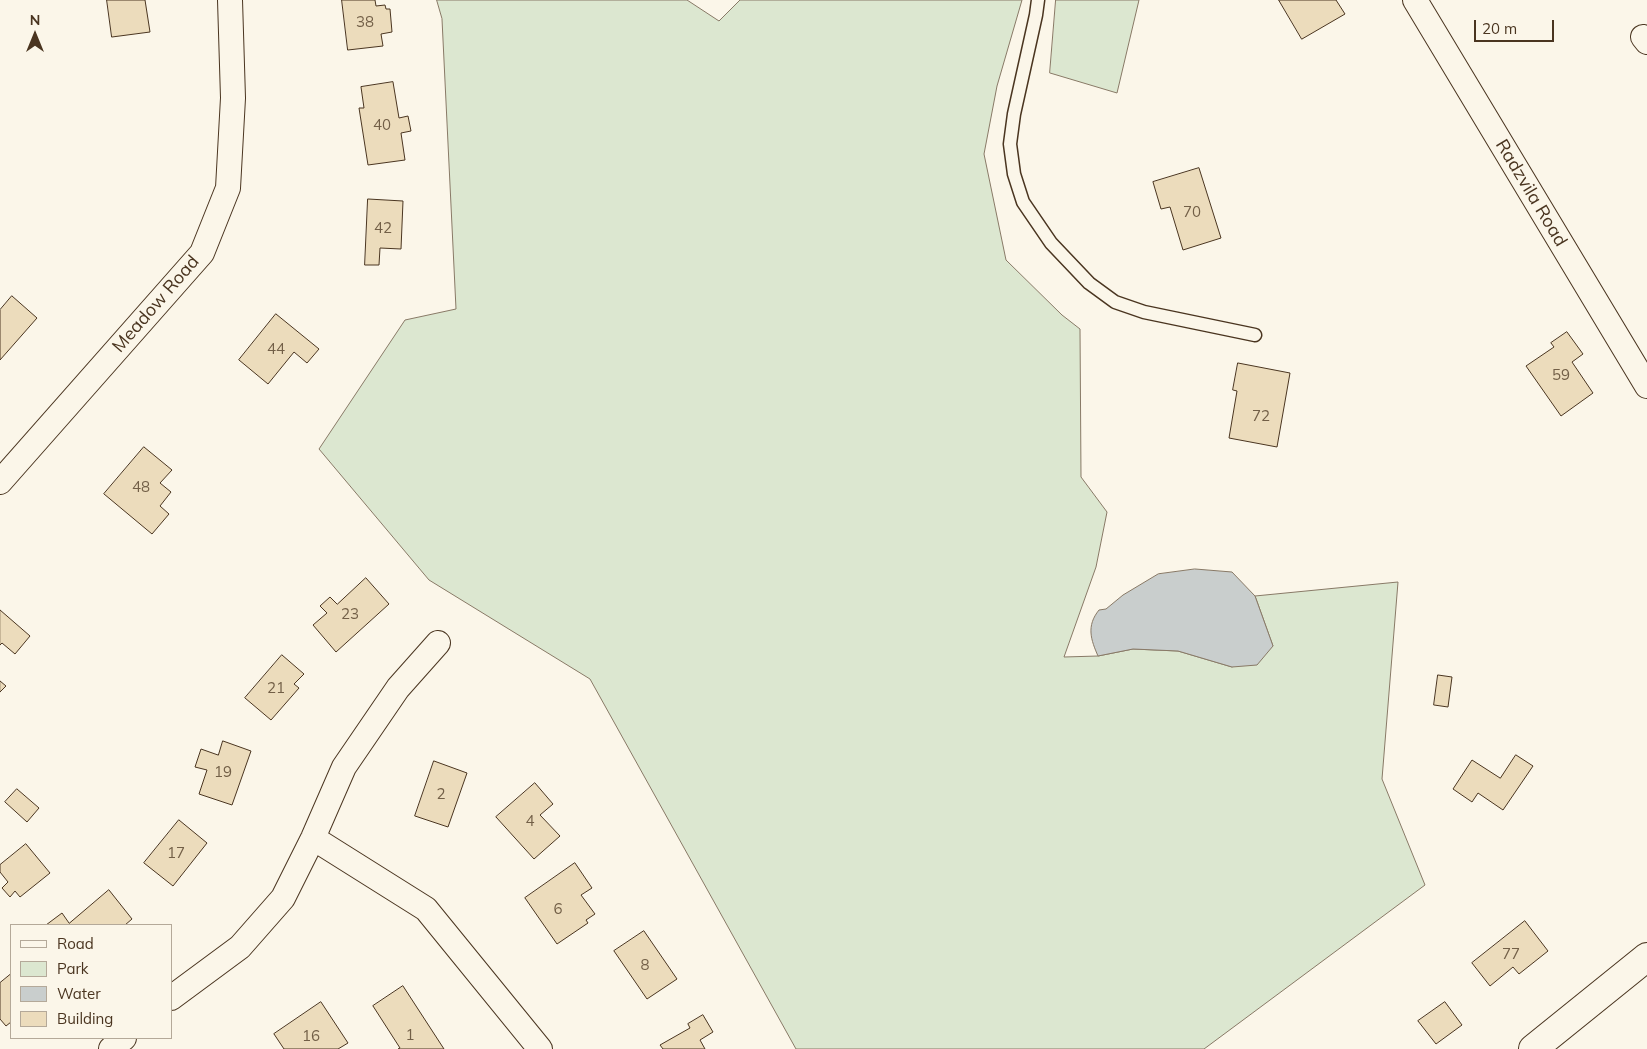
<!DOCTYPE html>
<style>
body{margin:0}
#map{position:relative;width:1647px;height:1049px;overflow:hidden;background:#fbf6e9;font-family:Mulish,sans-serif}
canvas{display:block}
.legend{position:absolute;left:10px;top:924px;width:162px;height:115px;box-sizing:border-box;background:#fbf6e9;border:1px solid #b4a999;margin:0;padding:6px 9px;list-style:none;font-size:15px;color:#4a3520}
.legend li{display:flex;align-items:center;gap:10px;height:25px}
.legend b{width:25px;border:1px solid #b4a999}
.north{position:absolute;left:10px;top:10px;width:50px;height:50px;-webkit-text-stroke:4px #fbf6e9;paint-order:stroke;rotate:0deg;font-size:14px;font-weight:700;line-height:20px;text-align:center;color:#4a3520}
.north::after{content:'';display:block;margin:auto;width:18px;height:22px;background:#4a3520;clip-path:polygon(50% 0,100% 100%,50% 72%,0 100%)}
.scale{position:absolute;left:1474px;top:20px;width:80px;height:22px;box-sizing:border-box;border:2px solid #4a3520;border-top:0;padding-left:6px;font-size:15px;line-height:18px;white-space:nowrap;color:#4a3520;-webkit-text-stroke:4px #fbf6e9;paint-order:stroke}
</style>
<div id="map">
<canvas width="1647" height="1049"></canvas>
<ul class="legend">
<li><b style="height:6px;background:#fbf6e9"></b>Road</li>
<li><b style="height:14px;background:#dce7d0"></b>Park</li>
<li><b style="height:14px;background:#c9cecd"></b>Water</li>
<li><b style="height:14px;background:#ecdcbc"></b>Building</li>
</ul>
<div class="north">N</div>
<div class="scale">20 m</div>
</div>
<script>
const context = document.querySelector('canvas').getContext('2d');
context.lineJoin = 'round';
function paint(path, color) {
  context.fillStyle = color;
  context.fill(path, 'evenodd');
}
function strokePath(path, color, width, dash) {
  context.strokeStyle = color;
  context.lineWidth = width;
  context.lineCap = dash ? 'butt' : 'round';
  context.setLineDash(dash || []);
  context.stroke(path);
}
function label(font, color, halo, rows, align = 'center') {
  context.font = font + ' Mulish,sans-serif';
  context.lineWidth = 4;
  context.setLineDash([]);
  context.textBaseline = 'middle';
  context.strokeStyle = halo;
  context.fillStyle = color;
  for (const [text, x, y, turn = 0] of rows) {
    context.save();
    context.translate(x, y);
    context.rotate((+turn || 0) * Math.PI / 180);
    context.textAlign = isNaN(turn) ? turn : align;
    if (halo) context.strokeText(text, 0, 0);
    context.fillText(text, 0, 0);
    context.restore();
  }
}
const green = new Path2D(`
 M437,0H687L719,21L740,0H1022L997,86L984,154L1006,260L1062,315L1080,329L1081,477L1107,512L1096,567L1064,657L1098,656L1133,649L1178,651L1232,667L1273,646L1255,596L1398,582L1382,779L1425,885L1204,1049H796L590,679L429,580L319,449L405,320L456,309L442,19Z
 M1056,0H1139L1117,93L1050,73Z`);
const water = new Path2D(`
 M1195,569L1232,572L1255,596L1273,646L1257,665L1232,667L1178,651L1133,649L1098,656C1091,640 1086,626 1099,610L1106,609L1123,595L1158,574Z`);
const building = new Path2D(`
 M107,0H145L150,32L112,37Z
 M342,0H375L376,6L385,5L386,9H390L392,32L381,34L383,46L348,50Z
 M1279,0H1336L1345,14L1302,39Z
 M393,82L399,118L408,116L411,131L401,133L405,160L368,165L359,108H364L361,87Z
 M1199,168L1221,238L1183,250L1170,207L1161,209L1153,182Z
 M368,199L403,201L401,249L380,248L379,265H365Z
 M12,296L37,318L0,360V310Z
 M276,314L319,349L307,363L294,352L268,384L239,360Z
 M1567,332L1583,354L1572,362L1593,393L1561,416L1526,366L1554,347L1551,343Z
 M1238,363L1290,373L1277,447L1229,438L1237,391L1233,390Z
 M144,447L172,470L160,483L171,492L160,506L169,514L152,534L104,494Z
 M366,578L389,604L336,652L313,625L327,613L320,606L330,597L337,604Z
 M0,610L30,636L15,654L2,643L0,645Z
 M282,655L304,674L294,684L299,688L271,720L245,698Z
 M1438,675L1452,677L1448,707L1434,705Z
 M0,681L6,686L0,692Z
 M223,741L251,751L232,805L199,794L207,770L195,767L201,749L218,755Z
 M1516,755L1533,766L1503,810L1478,793L1472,802L1453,789L1472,760L1500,778Z
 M434,761L467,773L448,827L415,816Z
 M535,783L553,804L540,815L560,836L534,859L496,817Z
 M17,789L39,808L27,822L5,802Z
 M179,820L207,843L173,886L144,863Z
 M26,844L50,873L20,897L15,891L10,897L2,888L8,882L0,872V865Z
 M575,863L592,888L581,895L595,914L586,920L588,923L557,944L525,898Z
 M109,890L132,919L125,925H46L62,913L69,923Z
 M1525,921L1548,951L1519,974L1513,967L1490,986L1472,963Z
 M644,931L677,979L647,999L614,951Z
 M11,974V1022L6,1026L0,1019V983Z
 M403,986L444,1049H398L400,1048L373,1006Z
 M321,1002L348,1043L338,1049H284L274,1034Z
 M1445,1002L1462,1025L1436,1044L1418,1021Z
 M703,1015L713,1032L700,1040L705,1049H663L660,1045L690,1028L688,1024Z`);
const service = new Path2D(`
 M1038,0L1036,15L1014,114L1010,144L1014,174L1023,202L1051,243L1089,283L1115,302L1144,312L1255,335`);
const minor = new Path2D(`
 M1415,0L1647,386
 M1643,37L1647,42
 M0,482L202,253L228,188L233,98L230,0
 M313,838L426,909L540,1049
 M171,998L240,947L283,898L313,838L344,767L398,688L438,643
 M111,1049L124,1038`);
const tertiary = new Path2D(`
 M1533,1049L1647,957`);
const numberNames = [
 ["38",365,22],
 ["40",382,125],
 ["70",1192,212],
 ["42",383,228],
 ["44",276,349],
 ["59",1561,375],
 ["72",1261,416],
 ["48",141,487],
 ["23",350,614],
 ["21",276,688],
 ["19",223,772],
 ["2",441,794],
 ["4",530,821],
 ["17",176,853],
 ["6",558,909],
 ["77",1511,954],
 ["8",645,965],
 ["1",410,1035],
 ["16",311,1036]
];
const streetNames = [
 ["Radzvila Road",1531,193,59],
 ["Meadow Road",156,304,-49]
];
paint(green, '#dce7d0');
strokePath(green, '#887966', 1);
paint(water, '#c9cecd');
strokePath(water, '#887966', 1);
paint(building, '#ecdcbc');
strokePath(building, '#4a3520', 1);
strokePath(service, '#4a3520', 15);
strokePath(minor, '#4a3520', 26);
strokePath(tertiary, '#4a3520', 30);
strokePath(service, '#fbf6e9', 12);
strokePath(minor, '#fbf6e9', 24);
strokePath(tertiary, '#fbf6e9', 28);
label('15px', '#725f47', null, numberNames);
label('18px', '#4a3520', '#fbf6e9', streetNames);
</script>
